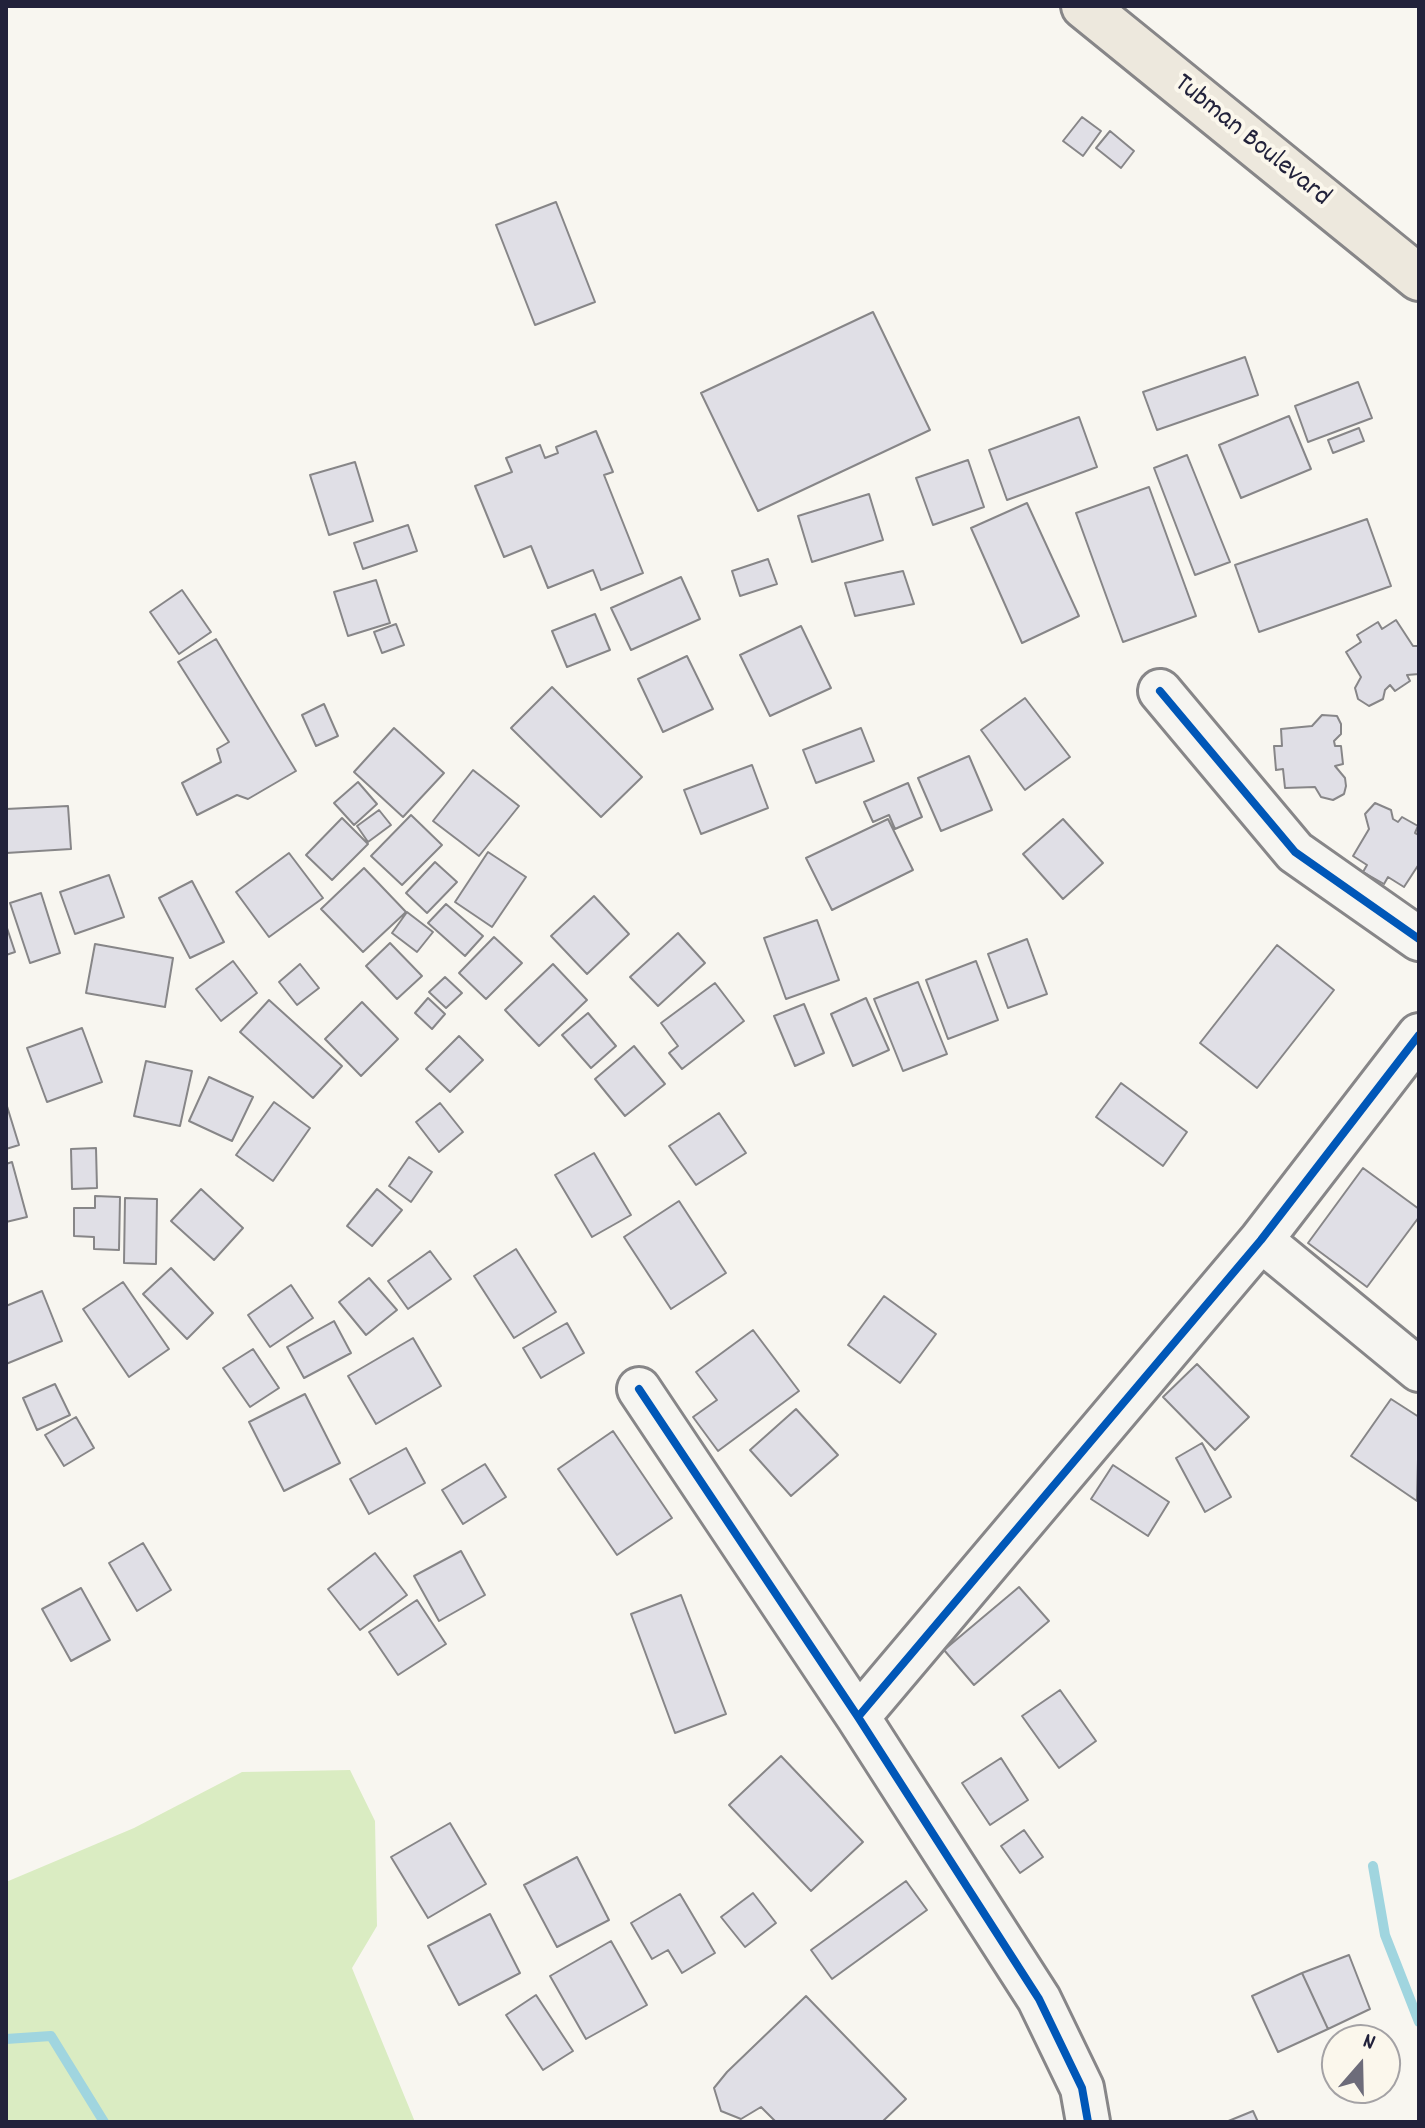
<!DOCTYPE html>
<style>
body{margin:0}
#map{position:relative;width:1425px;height:2128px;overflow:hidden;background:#f8f6f0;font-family:Dekko,sans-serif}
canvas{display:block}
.frame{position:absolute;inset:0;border:8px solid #22223b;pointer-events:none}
.north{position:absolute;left:1321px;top:2024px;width:80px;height:80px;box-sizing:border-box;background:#fbf7ec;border:2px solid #a4a2a5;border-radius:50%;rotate:20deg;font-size:22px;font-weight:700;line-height:32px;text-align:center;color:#22223b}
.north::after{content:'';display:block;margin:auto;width:28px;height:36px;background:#6d6c7a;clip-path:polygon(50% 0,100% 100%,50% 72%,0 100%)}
</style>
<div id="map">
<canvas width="1425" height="2128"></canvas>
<div class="frame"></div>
<div class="north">N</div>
</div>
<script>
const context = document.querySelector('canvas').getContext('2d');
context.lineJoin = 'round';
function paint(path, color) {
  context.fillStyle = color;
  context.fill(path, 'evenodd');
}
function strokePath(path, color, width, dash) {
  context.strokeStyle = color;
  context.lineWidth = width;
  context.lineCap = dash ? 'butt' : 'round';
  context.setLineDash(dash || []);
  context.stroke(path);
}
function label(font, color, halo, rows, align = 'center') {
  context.font = font + ' Dekko,sans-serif';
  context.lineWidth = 8;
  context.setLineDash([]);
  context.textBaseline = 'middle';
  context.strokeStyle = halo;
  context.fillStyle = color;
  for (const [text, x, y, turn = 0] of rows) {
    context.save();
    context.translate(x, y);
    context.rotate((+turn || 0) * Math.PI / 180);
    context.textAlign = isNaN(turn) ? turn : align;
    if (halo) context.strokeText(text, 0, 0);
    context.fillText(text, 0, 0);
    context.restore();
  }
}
const green = new Path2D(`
 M350,1770L375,1821L377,1926L352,1968L415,2122H6V1882L134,1828L242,1772Z`);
const stream = new Path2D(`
 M1373,1866L1385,1935L1419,2022
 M6,2039L51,2036L104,2122`);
const building = new Path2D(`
 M1082,117L1101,131L1083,156L1063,141Z
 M1110,131L1134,151L1121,168L1096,148Z
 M556,202L595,302L535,325L496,225Z
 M873,312L930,430L758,511L701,393Z
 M1245,357L1258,395L1157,430L1143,392Z
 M1358,382L1372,418L1308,442L1295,406Z
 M1289,416L1311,469L1241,498L1219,445Z
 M1079,417L1097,467L1007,500L989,450Z
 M1359,428L1364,441L1333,453L1328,440Z
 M596,431L613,472L604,475L643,573L601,590L593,570L548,588L531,546L504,557L475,486L512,472L506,458L540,445L545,458L558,453L556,447Z
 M1187,455L1230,562L1195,575L1154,468Z
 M968,460L984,507L933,525L916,478Z
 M355,462L373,521L329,535L310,475Z
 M1149,487L1196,616L1123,642L1076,513Z
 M869,494L883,540L812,562L798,516Z
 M1027,503L1079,616L1022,643L971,528Z
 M1367,519L1391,586L1259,632L1235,565Z
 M408,525L417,551L363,569L354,543Z
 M768,559L777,584L740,596L732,571Z
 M903,571L914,604L855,616L845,583Z
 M681,577L700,619L631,650L611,608Z
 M376,580L390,623L348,636L334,592Z
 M182,590L211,632L179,654L150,612Z
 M595,614L610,650L567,667L552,631Z
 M1396,620L1413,646H1419V674L1407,675L1410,681L1395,691L1390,685L1385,690L1383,699L1369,706L1358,699L1355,688L1361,677L1346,652L1361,642L1357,635L1378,622L1382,629Z
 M396,624L404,645L382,653L374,632Z
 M801,626L831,688L770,716L740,655Z
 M216,639L296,771L248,799L237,795L197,815L182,783L221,762L217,749L229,742L178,662Z
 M687,656L713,709L663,732L638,679Z
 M552,687L642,777L601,817L511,728Z
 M1025,698L1070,757L1025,790L981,730Z
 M324,704L338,736L316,746L302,715Z
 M1322,715L1337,716L1341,724V734L1334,741L1335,746H1341L1343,764L1335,766L1345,778L1346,786L1344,794L1333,800L1321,797L1315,787L1285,788L1283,769L1276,770L1274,746H1282L1281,729L1312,726Z
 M394,728L444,773L403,817L354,772Z
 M861,728L874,761L816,783L803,750Z
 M969,756L992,810L941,831L918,778Z
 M752,765L768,808L701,834L684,790Z
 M473,770L519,806L479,856L433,821Z
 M358,782L377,804L354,825L334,803Z
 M908,783L922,817L895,829L889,815L873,822L864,802Z
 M1375,803L1391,810L1393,819L1398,822L1402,817L1418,826L1415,833L1419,835V864L1404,887L1388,877L1384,884L1363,872L1367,865L1353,856L1369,829L1365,814Z
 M68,806L71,849L6,853V809Z
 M379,810L391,825L368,842L357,826Z
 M411,815L442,845L402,885L371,856Z
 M342,818L368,844L332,880L306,855Z
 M888,819L913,870L832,910L806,858Z
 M1063,819L1103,863L1063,899L1023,854Z
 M488,852L526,877L492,927L455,902Z
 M289,853L323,898L269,937L236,892Z
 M435,862L457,882L427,913L406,893Z
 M364,868L406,912L363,952L321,909Z
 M109,875L124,917L75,934L60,892Z
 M192,881L224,942L190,958L159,898Z
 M41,893L60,953L30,963L10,903Z
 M594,896L629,934L587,974L551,936Z
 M446,904L483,936L465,956L428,923Z
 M407,912L433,932L417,952L392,933Z
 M817,920L839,980L786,999L764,938Z
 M6,925L15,952L6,955Z
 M678,933L705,963L658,1006L630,977Z
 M494,937L522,963L486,999L459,973Z
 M1027,939L1047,994L1008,1008L988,954Z
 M390,943L422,976L397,999L366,966Z
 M95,944L173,958L165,1007L86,993Z
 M1277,945L1334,990L1257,1088L1200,1043Z
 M233,961L257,993L221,1021L196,989Z
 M976,961L998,1020L948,1039L926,980Z
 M300,964L319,988L297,1005L279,982Z
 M553,964L587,1000L539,1046L505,1010Z
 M445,977L462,993L446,1008L429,992Z
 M918,982L947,1054L903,1071L874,999Z
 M715,983L744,1021L682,1069L669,1053L678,1046L661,1023Z
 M428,998L445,1014L432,1029L415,1013Z
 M866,998L889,1050L853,1066L831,1014Z
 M269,1000L342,1066L313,1098L240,1032Z
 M362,1002L398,1039L361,1076L325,1039Z
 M804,1004L824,1053L795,1066L774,1016Z
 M588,1013L616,1046L591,1068L562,1035Z
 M82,1028L102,1082L47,1102L27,1048Z
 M459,1036L483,1060L450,1092L426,1069Z
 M634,1046L665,1084L625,1116L595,1079Z
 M146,1061L192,1071L180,1126L134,1116Z
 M209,1077L253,1097L232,1141L189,1121Z
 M1121,1083L1187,1132L1163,1166L1096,1117Z
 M274,1102L310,1128L273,1181L236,1155Z
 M6,1103L19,1145L6,1149Z
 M440,1103L463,1132L439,1152L416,1122Z
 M719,1113L746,1153L696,1185L669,1146Z
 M96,1148L97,1188L72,1189L71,1149Z
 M594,1153L631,1215L592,1237L555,1175Z
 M409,1157L432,1172L411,1202L389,1186Z
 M12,1162L27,1217L6,1222V1164Z
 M1363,1168L1419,1209V1217L1367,1287L1308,1243Z
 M201,1189L243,1228L214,1260L171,1221Z
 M377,1189L402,1210L372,1246L347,1226Z
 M95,1196L120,1197L119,1250L94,1249V1237L74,1236V1208H95Z
 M125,1198L157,1199L156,1264L124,1263Z
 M679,1201L726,1273L671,1309L624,1237Z
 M516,1249L556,1312L514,1338L474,1276Z
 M430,1251L451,1279L408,1309L388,1281Z
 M171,1268L213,1313L187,1339L143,1294Z
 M369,1278L397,1310L366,1335L339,1302Z
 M123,1282L169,1349L129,1377L83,1309Z
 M291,1285L313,1318L270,1347L248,1315Z
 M42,1291L62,1341L6,1364V1306Z
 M884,1296L936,1334L900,1383L848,1345Z
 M334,1321L351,1353L304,1378L287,1347Z
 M567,1323L584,1353L541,1378L523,1348Z
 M753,1330L799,1391L718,1451L693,1417L717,1400L696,1372Z
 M413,1338L441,1386L376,1424L348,1376Z
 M253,1349L279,1388L250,1407L223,1368Z
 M1197,1364L1249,1417L1215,1450L1163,1397Z
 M55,1384L70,1415L37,1430L23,1398Z
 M305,1394L340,1463L284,1491L249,1422Z
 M1391,1399L1419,1417L1417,1501L1351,1456Z
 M796,1409L838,1455L791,1496L750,1450Z
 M76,1417L94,1448L64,1466L45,1435Z
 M613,1431L672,1518L617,1555L558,1469Z
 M1202,1443L1231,1497L1205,1512L1176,1458Z
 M406,1448L425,1483L369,1514L350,1479Z
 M485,1464L506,1497L463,1524L442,1490Z
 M1113,1465L1169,1502L1148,1536L1091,1499Z
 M143,1543L171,1590L137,1611L109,1563Z
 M461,1551L485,1595L439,1621L414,1576Z
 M375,1553L407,1595L360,1630L328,1589Z
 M1019,1587L1049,1621L974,1685L944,1650Z
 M81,1588L110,1640L71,1661L42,1609Z
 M681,1595L726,1714L675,1733L631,1614Z
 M417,1600L446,1644L398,1675L369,1632Z
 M1060,1690L1096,1741L1059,1768L1022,1716Z
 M781,1756L863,1842L811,1891L729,1805Z
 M1001,1758L1028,1800L990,1825L962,1783Z
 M450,1823L486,1884L428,1918L391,1857Z
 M1024,1830L1043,1857L1020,1873L1001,1846Z
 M577,1857L609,1920L557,1947L524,1885Z
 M906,1881L927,1910L832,1979L811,1950Z
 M753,1893L776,1923L745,1947L721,1917Z
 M680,1894L715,1953L682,1973L668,1950L652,1959L631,1923Z
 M490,1914L520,1973L459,2005L428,1946Z
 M611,1941L647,2005L586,2039L550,1976Z
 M1349,1955L1370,2009L1328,2029L1302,1973Z
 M1302,1973L1328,2029L1278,2052L1252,1996Z
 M536,1995L573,2051L543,2070L506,2015Z
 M806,1996L906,2099L882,2122H776L761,2107L741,2119L721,2111L714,2088L727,2072Z
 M1253,2111L1258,2122H1226Z`);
const minor = new Path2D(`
 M1160,691L1295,852L1419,939
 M1261,1240L1419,1370
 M639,1389L858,1717L1039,1999L1082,2088L1088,2122
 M858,1717L1261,1240L1419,1035`);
const highway = new Path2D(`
 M1084,6L1419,278`);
const cycleway = new Path2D(`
 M1160,691L1295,852L1419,939
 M639,1389L858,1717L1039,1999L1082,2088L1088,2122
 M858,1717L1261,1240L1419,1035`);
const streetNames = [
 ["Tubman Boulevard",1251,142,39]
];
paint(green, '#daecc2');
strokePath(stream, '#a0d5df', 10);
paint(building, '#e0dfe6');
strokePath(building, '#878688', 2);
strokePath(minor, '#878688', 48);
strokePath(highway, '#878688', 50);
strokePath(minor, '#f6f5f1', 42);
strokePath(highway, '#ede8dd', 44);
strokePath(cycleway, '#0057b8', 8);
label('28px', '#22223b', '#fbf7ec', streetNames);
</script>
